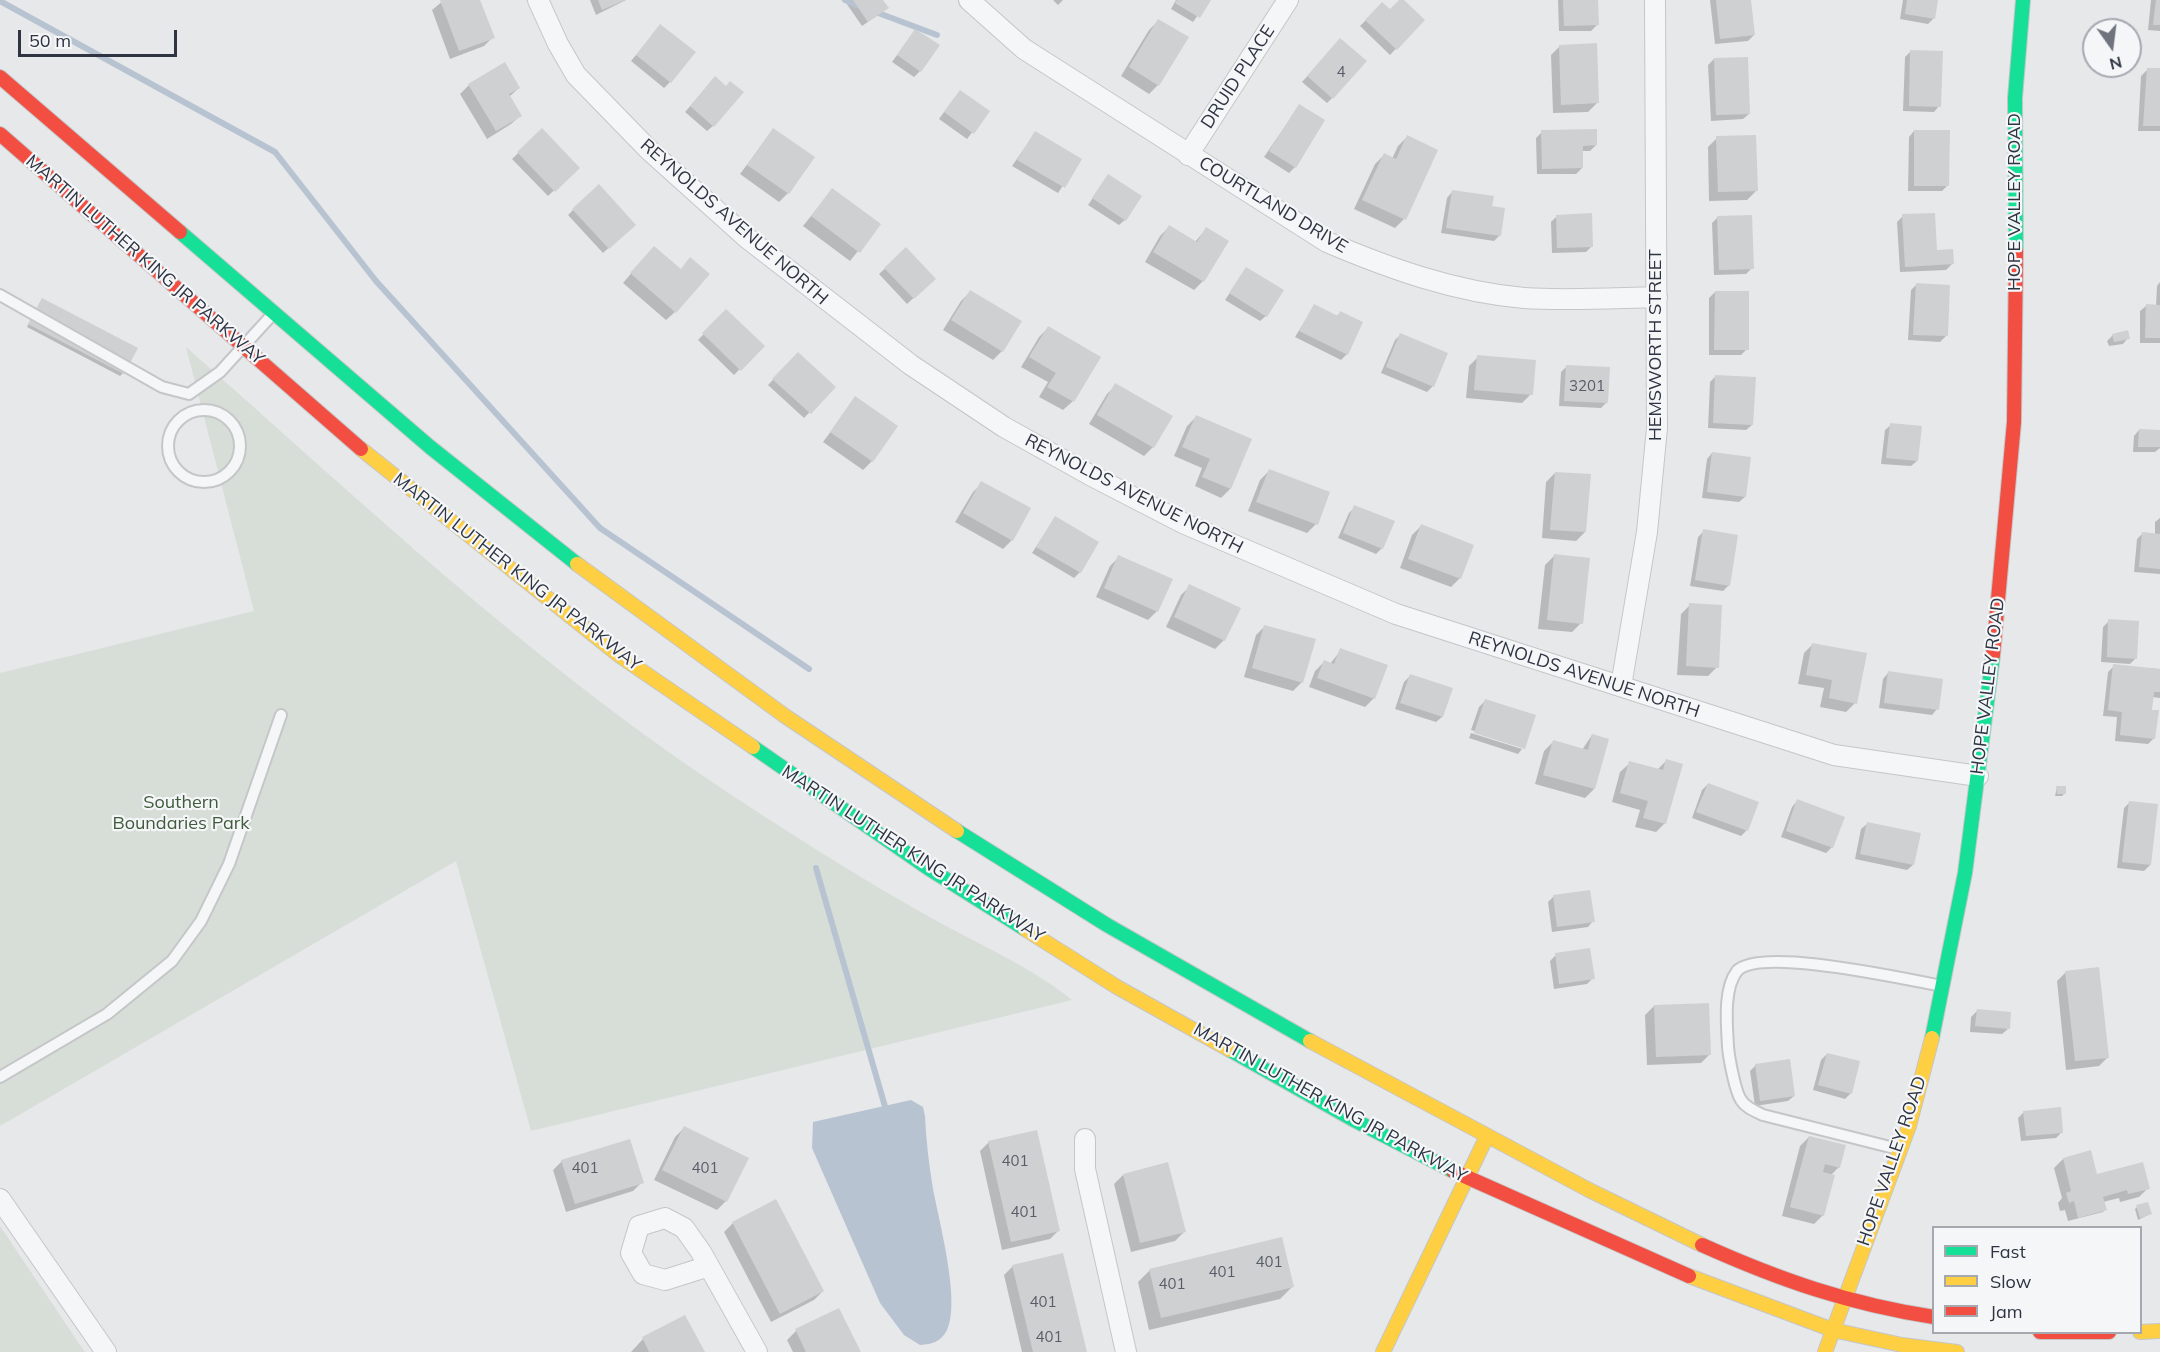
<!DOCTYPE html>
<style>
body{margin:0}
#map{position:relative;width:2160px;height:1352px;overflow:hidden;background:#e6e8ea;font-family:Mulish,sans-serif}
canvas{display:block}
.legend{position:absolute;left:1932px;top:1226px;width:210px;height:108px;box-sizing:border-box;background:#f4f6f8;border:2px solid #a5a8af;margin:0;padding:8px 10px;list-style:none;font-size:18px;color:#2e3442}
.legend li{display:flex;align-items:center;gap:12px;height:30px}
.legend b{width:30px;border:2px solid #a5a8af}
.north{position:absolute;left:2082px;top:18px;width:60px;height:60px;box-sizing:border-box;background:#f4f6f8;border:2px solid #a5a8af;border-radius:50%;rotate:166deg;font-size:16px;font-weight:700;line-height:24px;text-align:center;color:#2e3442}
.north::after{content:'';display:block;margin:auto;width:21px;height:27px;background:#6e737d;clip-path:polygon(50% 0,100% 100%,50% 72%,0 100%)}
.scale{position:absolute;left:18px;top:30px;width:159px;height:27px;box-sizing:border-box;border:3px solid #2e3442;border-top:0;padding-left:8px;font-size:18px;line-height:21px;white-space:nowrap;color:#2e3442;-webkit-text-stroke:4px #f4f6f8;paint-order:stroke}
</style>
<div id="map">
<canvas width="2160" height="1352"></canvas>
<ul class="legend">
<li><b style="height:8px;background:#16e098"></b>Fast</li>
<li><b style="height:8px;background:#ffcf43"></b>Slow</li>
<li><b style="height:8px;background:#f24e42"></b>Jam</li>
</ul>
<div class="north">N</div>
<div class="scale">50 m</div>
</div>
<script>
const context = document.querySelector('canvas').getContext('2d');
context.lineJoin = 'round';
function paint(path, color) {
  context.fillStyle = color;
  context.fill(path, 'evenodd');
}
function strokePath(path, color, width, dash) {
  context.strokeStyle = color;
  context.lineWidth = width;
  context.lineCap = dash ? 'butt' : 'round';
  context.setLineDash(dash || []);
  context.stroke(path);
}
function label(font, color, halo, rows, align = 'center') {
  context.font = font + ' Mulish,sans-serif';
  context.lineWidth = 4.5;
  context.setLineDash([]);
  context.textBaseline = 'middle';
  context.strokeStyle = halo;
  context.fillStyle = color;
  for (const [text, x, y, turn = 0] of rows) {
    context.save();
    context.translate(x, y);
    context.rotate((+turn || 0) * Math.PI / 180);
    context.textAlign = isNaN(turn) ? turn : align;
    if (halo) context.strokeText(text, 0, 0);
    context.fillText(text, 0, 0);
    context.restore();
  }
}
const green = new Path2D(`
 M186,347C356,497 523,655 712,782C784,830 858,877 933,919C980,945 1031,967 1072,1000L531,1131L456,861L0,1126V673L254,611Z
 M0,1226L80,1345L85,1352H0Z`);
const water = new Path2D(`
 M911,1100L923,1107L925,1116C926,1140 929,1165 933,1189C939,1221 961,1302 947,1330C941,1342 932,1344 920,1345L904,1335L880,1303L812,1148L813,1122Z`);
const shadow = new Path2D(`
 M444,0H479L493,37L484,46L450,59L432,10Z
 M590,0H626L596,15Z
 M844,0H881V13L862,26Z
 M1053,0H1063L1058,5Z
 M1176,0H1209L1193,22L1171,9Z
 M1402,0L1423,20L1390,55L1360,26L1382,4L1390,12Z
 M1558,0H1597V25L1591,31H1559Z
 M1710,0H1750L1754,35L1748,41L1715,44Z
 M1903,0H1937L1934,18L1928,24L1900,19Z
 M2151,0H2160V31L2148,30Z
 M1158,21V85L1149,94L1121,76L1149,30Z
 M655,32L670,82L664,88L631,61Z
 M910,37L920,71L914,77L892,62Z
 M1335,46L1332,98L1327,103L1302,82Z
 M1560,46L1597,103L1588,112L1553,113L1551,55Z
 M1911,51L1939,106L1934,112L1903,111L1905,57Z
 M1714,59L1749,114L1743,119L1711,121L1708,65Z
 M2147,70H2160V131H2138L2141,76Z
 M710,84L713,126L707,131L685,112Z
 M469,85L519,88L509,97L520,116L511,124L487,139L460,94Z
 M955,97L988,112L967,139L939,119Z
 M1299,106L1295,167L1289,173L1264,157Z
 M542,130L578,168L548,196L512,159Z
 M773,130L788,193L779,202L740,174Z
 M1914,131L1948,185L1942,191H1908L1909,137Z
 M1542,132L1596,145L1590,151H1582V168L1576,174H1537L1536,138Z
 M1035,133L1080,160L1058,193L1012,166Z
 M1407,137L1404,219L1395,228L1354,209L1375,164L1384,155L1392,159L1398,146Z
 M1717,138L1756,191L1747,200L1709,201L1708,147Z
 M1108,176L1125,220L1119,225L1088,205Z
 M832,190L879,225L850,261L803,226Z
 M1452,192L1490,207L1500,235L1494,241L1441,233L1447,198Z
 M573,210L628,230L603,253L568,215Z
 M1557,216L1592,246L1586,252L1552,253L1551,222Z
 M1903,216L1936,251L1952,264L1946,270L1900,272L1897,222Z
 M1718,217L1752,268L1746,274L1714,275L1712,223Z
 M1169,227L1195,242L1206,229L1227,241L1203,281L1194,290L1145,262L1160,236Z
 M906,249L934,279L907,304L879,274Z
 M645,257L675,312L666,320L623,283Z
 M1246,269L1266,316L1260,321L1225,300Z
 M2160,282V343H2140V311L2146,306H2156L2157,286Z
 M1916,285L1946,336L1940,342L1908,340L1911,290Z
 M970,292L1002,351L993,360L943,330L961,301Z
 M1715,292L1747,349L1741,355H1709V298Z
 M42,299L123,373L120,376L27,327Z
 M1314,306L1336,317L1340,313L1347,354L1341,360L1295,337Z
 M726,311L762,346L734,375L698,340Z
 M1048,328L1099,357L1072,402L1063,410L1039,397L1048,382L1021,367L1039,337Z
 M1401,334L1433,386L1427,392L1381,373L1395,340Z
 M2113,335L2128,338L2123,344L2109,346L2107,341Z
 M798,354L834,387L804,418L768,385Z
 M1478,357L1531,394L1522,403L1466,398L1469,366Z
 M1567,366L1607,402L1601,408L1559,406L1561,372Z
 M1716,376L1752,425L1746,430L1708,428L1710,382Z
 M1116,385L1153,447L1144,456L1089,424L1107,394Z
 M856,398L872,461L863,470L823,442Z
 M1196,417L1250,440L1230,489L1221,498L1195,486L1202,468L1174,456L1187,426Z
 M1891,425L1917,461L1911,466L1881,464L1885,430Z
 M2139,430L2160,431V448L2155,452H2133L2134,436Z
 M1712,453L1745,497L1739,502L1702,498L1707,459Z
 M1269,471L1316,524L1307,533L1248,511L1260,480Z
 M1555,473L1585,532L1576,541L1542,538L1546,482Z
 M982,483L1012,540L1003,549L955,522L973,492Z
 M1355,507L1382,548L1376,554L1338,538L1349,513Z
 M1055,518L1080,572L1074,578L1032,553Z
 M2160,518V574L2134,572L2137,539L2143,533L2155,535V522Z
 M1421,526L1460,578L1451,587L1400,568L1412,535Z
 M1704,531L1729,585L1723,591L1690,586L1698,537Z
 M1554,556L1581,623L1572,632L1538,629L1545,565Z
 M1119,557L1157,611L1148,620L1096,597L1110,566Z
 M1190,586L1224,640L1215,649L1166,627L1181,595Z
 M1690,605L1717,667L1708,676L1677,675L1681,614Z
 M2109,621L2136,658L2130,664L2101,662L2103,627Z
 M1265,626L1302,682L1293,691L1244,677L1256,635Z
 M1813,644L1855,703L1846,712L1820,707L1824,688L1798,684L1804,653Z
 M1341,650L1374,698L1365,707L1309,687L1315,671L1324,662L1330,664Z
 M2114,666L2160,669V698L2152,697L2151,711L2154,738L2148,744L2115,741L2117,717L2103,716L2108,672Z
 M1888,673L1937,709L1932,715L1879,708L1883,679Z
 M1410,676L1451,689L1442,717L1436,722L1395,709L1404,682Z
 M1485,701L1524,748L1523,749V746L1471,730L1479,707Z
 M1471,733L1522,749L1518,754L1469,738Z
 M1592,735L1594,789L1585,798L1535,784L1544,751L1553,742L1582,750Z
 M1666,761L1665,823L1656,832L1635,827L1640,810L1612,802L1620,772L1630,763L1657,770Z
 M1708,784L1747,830L1741,836L1692,818L1702,790Z
 M2057,787L2065,793L2062,796H2055Z
 M1797,801L1832,847L1826,853L1781,837L1792,807Z
 M2130,802L2150,865L2144,871L2117,868L2124,808Z
 M1867,824L1913,865L1907,870L1855,859L1861,829Z
 M1553,897L1593,921L1588,927L1552,932L1548,902Z
 M1556,955L1593,978L1587,984L1554,989L1550,961Z
 M2066,972L2108,1057L2099,1066L2066,1070L2057,981Z
 M1654,1006L1710,1054L1701,1063L1647,1065L1645,1015Z
 M1977,1011L2008,1029L2002,1034L1970,1032L1971,1017Z
 M1827,1054L1851,1093L1845,1099L1813,1090L1821,1060Z
 M1756,1065L1794,1096L1788,1101L1755,1106L1750,1071Z
 M2024,1112L2062,1132L2056,1138L2021,1141L2018,1118Z
 M684,1128L726,1201L717,1210L654,1180L675,1137Z
 M1809,1137L1839,1167L1830,1176L1823,1215L1814,1224L1782,1216L1800,1146Z
 M989,1142L1059,1230L1050,1239L1002,1250L980,1151Z
 M2063,1159L2096,1176L2148,1188L2139,1197L2120,1202L2119,1198L2103,1202L2105,1210L2103,1212L2068,1221L2065,1210L2060,1211L2058,1203L2062,1198L2054,1168Z
 M562,1161L642,1182L633,1191L566,1212L553,1170Z
 M1123,1175L1184,1232L1175,1241L1131,1252L1114,1184Z
 M2137,1207L2150,1214L2138,1220L2135,1209Z
 M733,1223L823,1291L814,1300L771,1322L724,1232Z
 M1013,1266L1085,1352H1022L1004,1275Z
 M1150,1270L1292,1287L1280,1299L1149,1330L1138,1282Z
 M838,1310L859,1352H793L787,1340L796,1331Z
 M685,1317L703,1352H631L643,1339Z`);
const stream = new Path2D(`
 M845,0L864,8
 M0,1L275,152L376,281L600,528L809,669
 M873,11L937,35
 M816,868L886,1110`);
const building = new Path2D(`
 M440,0H480L495,38L459,51Z
 M598,0H625L602,10Z
 M853,0H883L889,8L868,22Z
 M1177,0H1211L1200,18L1175,3Z
 M1399,0H1404L1425,20L1397,50L1365,20L1382,2L1390,9Z
 M1563,0H1598L1599,25L1564,26Z
 M1716,0H1751L1755,35L1720,39Z
 M1907,0H1938L1935,19L1905,14Z
 M2156,0H2160V25H2153Z
 M1158,19L1189,37L1159,86L1129,67Z
 M660,24L696,52L671,83L636,55Z
 M915,29L940,45L921,72L897,55Z
 M1340,38L1367,61L1333,99L1307,76Z
 M1597,43L1599,103L1561,105L1559,45Z
 M1910,50L1943,51L1941,107L1909,106Z
 M1748,57L1750,114L1716,115L1714,58Z
 M505,62L520,88L509,94L522,116L496,131L468,84Z
 M2147,68H2160V126H2143Z
 M715,76L726,86L730,81L744,92L714,127L690,106Z
 M960,90L990,111L974,134L944,112Z
 M1299,104L1325,120L1296,168L1269,151Z
 M542,128L580,168L555,192L517,152Z
 M773,128L815,157L789,194L747,165Z
 M1597,129V145L1583,146V168L1542,169L1541,130Z
 M1914,130H1950L1949,186H1914Z
 M1035,131L1082,159L1065,188L1017,160Z
 M1407,135L1438,150L1406,220L1362,200L1384,153L1396,159Z
 M1756,135L1758,191L1718,192L1716,136Z
 M1108,174L1142,196L1126,221L1092,198Z
 M599,184L636,225L609,249L572,209Z
 M832,188L881,224L860,253L811,216Z
 M1452,190L1494,196L1492,206L1505,208L1501,236L1446,228Z
 M1592,213L1593,247L1557,248L1556,215Z
 M1935,213L1937,250L1953,249L1954,264L1905,267L1902,214Z
 M1752,215L1754,269L1719,270L1717,216Z
 M1169,225L1197,242L1206,227L1229,241L1204,282L1153,252Z
 M654,246L681,269L690,257L710,274L676,313L630,273Z
 M906,247L936,279L914,299L884,268Z
 M1246,267L1284,290L1267,317L1229,293Z
 M1916,283L1950,285L1948,336L1913,335Z
 M970,290L1022,321L1003,352L951,320Z
 M1715,291H1749V350H1714Z
 M42,298L138,348L124,374L28,324Z
 M1314,304L1338,316L1340,311L1363,322L1348,355L1299,331Z
 M2146,304L2160,305V338H2145Z
 M726,309L765,346L741,371L702,333Z
 M1048,326L1101,357L1074,402L1047,387L1056,373L1029,357Z
 M2128,330L2130,339L2114,342L2112,334Z
 M1400,333L1448,353L1434,387L1386,367Z
 M798,352L836,387L811,414L772,379Z
 M1477,355L1536,360L1533,395L1474,390Z
 M1566,365L1610,367L1608,403L1564,401Z
 M1715,375L1756,377L1753,425L1713,423Z
 M1115,383L1173,416L1154,448L1097,415Z
 M855,396L898,426L873,462L830,432Z
 M1196,415L1252,439L1231,489L1202,477L1210,459L1182,447Z
 M1890,423L1922,426L1918,461L1886,458Z
 M2139,429L2160,430V447H2138Z
 M1712,452L1751,457L1746,497L1707,492Z
 M1269,469L1330,492L1318,525L1256,502Z
 M1555,472L1591,474L1586,532L1550,530Z
 M981,481L1031,508L1013,541L963,513Z
 M1354,505L1395,521L1383,549L1343,533Z
 M1055,516L1099,542L1081,573L1036,547Z
 M1421,524L1474,545L1461,579L1408,559Z
 M1703,529L1738,535L1730,586L1695,580Z
 M2142,532L2160,534V569L2139,567Z
 M1554,554L1590,558L1583,624L1547,620Z
 M1118,555L1173,579L1158,612L1104,588Z
 M1189,584L1241,608L1225,641L1174,617Z
 M1689,603L1722,605L1719,668L1686,666Z
 M2108,619L2139,621L2137,659L2107,657Z
 M1264,625L1316,639L1303,683L1252,668Z
 M1812,643L1867,653L1857,704L1829,698L1832,680L1806,675Z
 M1340,648L1388,665L1375,699L1317,678L1324,660L1334,664Z
 M2113,664L2160,669V692H2154L2152,710H2159L2155,739L2120,735L2122,712L2108,710Z
 M1888,671L1943,679L1939,710L1884,703Z
 M1410,674L1453,688L1443,717L1400,703Z
 M1485,699L1536,715L1525,749L1474,733Z
 M1592,734L1609,739L1595,789L1543,775L1553,740L1588,750Z
 M1666,759L1683,764L1666,824L1643,818L1648,801L1620,793L1629,761L1663,770Z
 M1708,783L1759,802L1748,831L1696,812Z
 M2056,786H2066V794H2057Z
 M1797,799L1845,817L1833,848L1786,831Z
 M2129,801L2158,804L2151,865L2122,862Z
 M1867,822L1921,833L1914,865L1860,854Z
 M1590,890L1595,922L1557,927L1553,895Z
 M1590,948L1595,979L1559,984L1555,953Z
 M2099,967L2109,1058L2075,1061L2065,971Z
 M1709,1003L1711,1055L1656,1057L1654,1005Z
 M1977,1009L2011,1012L2010,1029L1975,1026Z
 M1827,1053L1860,1061L1852,1094L1818,1085Z
 M1790,1059L1795,1096L1760,1101L1755,1064Z
 M2061,1107L2063,1133L2026,1136L2023,1111Z
 M684,1126L749,1158L727,1202L662,1170Z
 M1037,1130L1060,1231L1011,1242L988,1141Z
 M1809,1136L1846,1145L1840,1168L1825,1164L1823,1172L1835,1175L1824,1216L1790,1207Z
 M630,1139L644,1183L575,1204L561,1160Z
 M2091,1150L2097,1174L2143,1162L2150,1189L2128,1194L2127,1190L2103,1197L2107,1210L2078,1218L2074,1201L2069,1203L2066,1193L2071,1191L2063,1158Z
 M1168,1162L1186,1232L1140,1243L1123,1174Z
 M776,1199L824,1291L780,1314L732,1222Z
 M2148,1202L2152,1214L2140,1218L2136,1205Z
 M1282,1237L1294,1287L1161,1318L1149,1269Z
 M1063,1253L1087,1352H1033L1012,1265Z
 M839,1308L861,1352H806L795,1329Z
 M685,1315L705,1352H649L642,1337Z`);
const lane = new Path2D(`
 M0,295L162,387L189,394L220,372L271,316
 M168 446a36 36 0 1 1 72 0a36 36 0 1 1-72 0Z
 M0,1077L107,1014L172,961L201,921L229,864L281,715
 M1898,1149L1763,1115C1755,1111 1746,1108 1741,1100C1735,1091 1729,1058 1728,1047C1727,1025 1723,989 1737,971C1760,946 1908,980 1943,986`);
const street = new Path2D(`
 M538,0L558,44L576,75L649,150L747,238L911,365L1004,427L1090,475L1185,524L1396,614L1834,755L1978,776
 M969,0L1024,49L1327,242C1391,269 1455,292 1524,298C1568,301 1613,298 1657,297
 M1188,155L1288,0
 M1621,686L1647,532L1657,428L1655,0
 M1085,1139V1169L1126,1352
 M0,1199L106,1352
 M709,1266L665,1280L643,1274L631,1253L639,1226L665,1218L684,1228L701,1252L757,1352`);
const fast = new Path2D(`
 M180,232L430,447L577,564
 M2016,251L2015,98L2023,0
 M753,747L928,868L1025,929
 M957,831L1107,925L1310,1041
 M1932,1038L1965,873L1993,655
 M1230,1050L1354,1120L1453,1171`);
const slow = new Path2D(`
 M361,449L620,656L753,747
 M577,564L785,716L957,831
 M1025,929L1117,987L1230,1050
 M1310,1041L1589,1190L1702,1245
 M1689,1276L1833,1330L1902,1345L1957,1352
 M2140,1332L2160,1331
 M1383,1352L1487,1136
 M1825,1352L1909,1126L1932,1038`);
const jam = new Path2D(`
 M0,77L180,232
 M0,134L361,449
 M1993,655L2014,422L2016,251
 M1453,1171L1689,1276
 M1702,1245C1780,1280 1849,1304 1934,1317
 M2040,1332H2109`);
const numberNames = [
 ["4",1341,72],
 ["3201",1587,386],
 ["401",1015,1161],
 ["401",585,1168],
 ["401",705,1168],
 ["401",1024,1212],
 ["401",1269,1262],
 ["401",1222,1272],
 ["401",1172,1284],
 ["401",1043,1302],
 ["401",1049,1337]
];
const streetNames = [
 ["DRUID PLACE",1238,77,-57],
 ["HOPE VALLEY ROAD",2015,202,-90],
 ["COURTLAND DRIVE",1273,205,31],
 ["REYNOLDS AVENUE NORTH",734,222,41],
 ["MARTIN LUTHER KING JR PARKWAY",145,260,41],
 ["HEMSWORTH STREET",1656,345,-90],
 ["REYNOLDS AVENUE NORTH",1134,494,27],
 ["MARTIN LUTHER KING JR PARKWAY",517,572,38],
 ["REYNOLDS AVENUE NORTH",1584,675,18],
 ["HOPE VALLEY ROAD",1988,686,-83],
 ["MARTIN LUTHER KING JR PARKWAY",913,854,33],
 ["MARTIN LUTHER KING JR PARKWAY",1330,1103,29],
 ["HOPE VALLEY ROAD",1892,1161,-71]
];
const parkNames = [
 ["Southern",181,803],
 ["Boundaries Park",181,824]
];
paint(green, '#d7ddd7');
paint(water, '#b8c3d2');
paint(shadow, '#0003');
strokePath(stream, '#b8c3d2', 6);
paint(building, '#ced0d2');
strokePath(lane, '#c4c6c8', 14);
strokePath(street, '#c4c6c8', 22);
strokePath(fast, '#c4c6c8', 16);
strokePath(slow, '#c4c6c8', 16);
strokePath(jam, '#c4c6c8', 16);
strokePath(lane, '#f5f6f7', 10);
strokePath(street, '#f5f6f7', 20);
strokePath(fast, '#16e098', 14);
strokePath(slow, '#ffcf43', 14);
strokePath(jam, '#f24e42', 14);
label('15px', '#575c67', null, numberNames);
label('18px', '#2e3442', '#f4f6f8', streetNames);
label('18px', '#415c3c', '#f4f6f8', parkNames);
</script>
